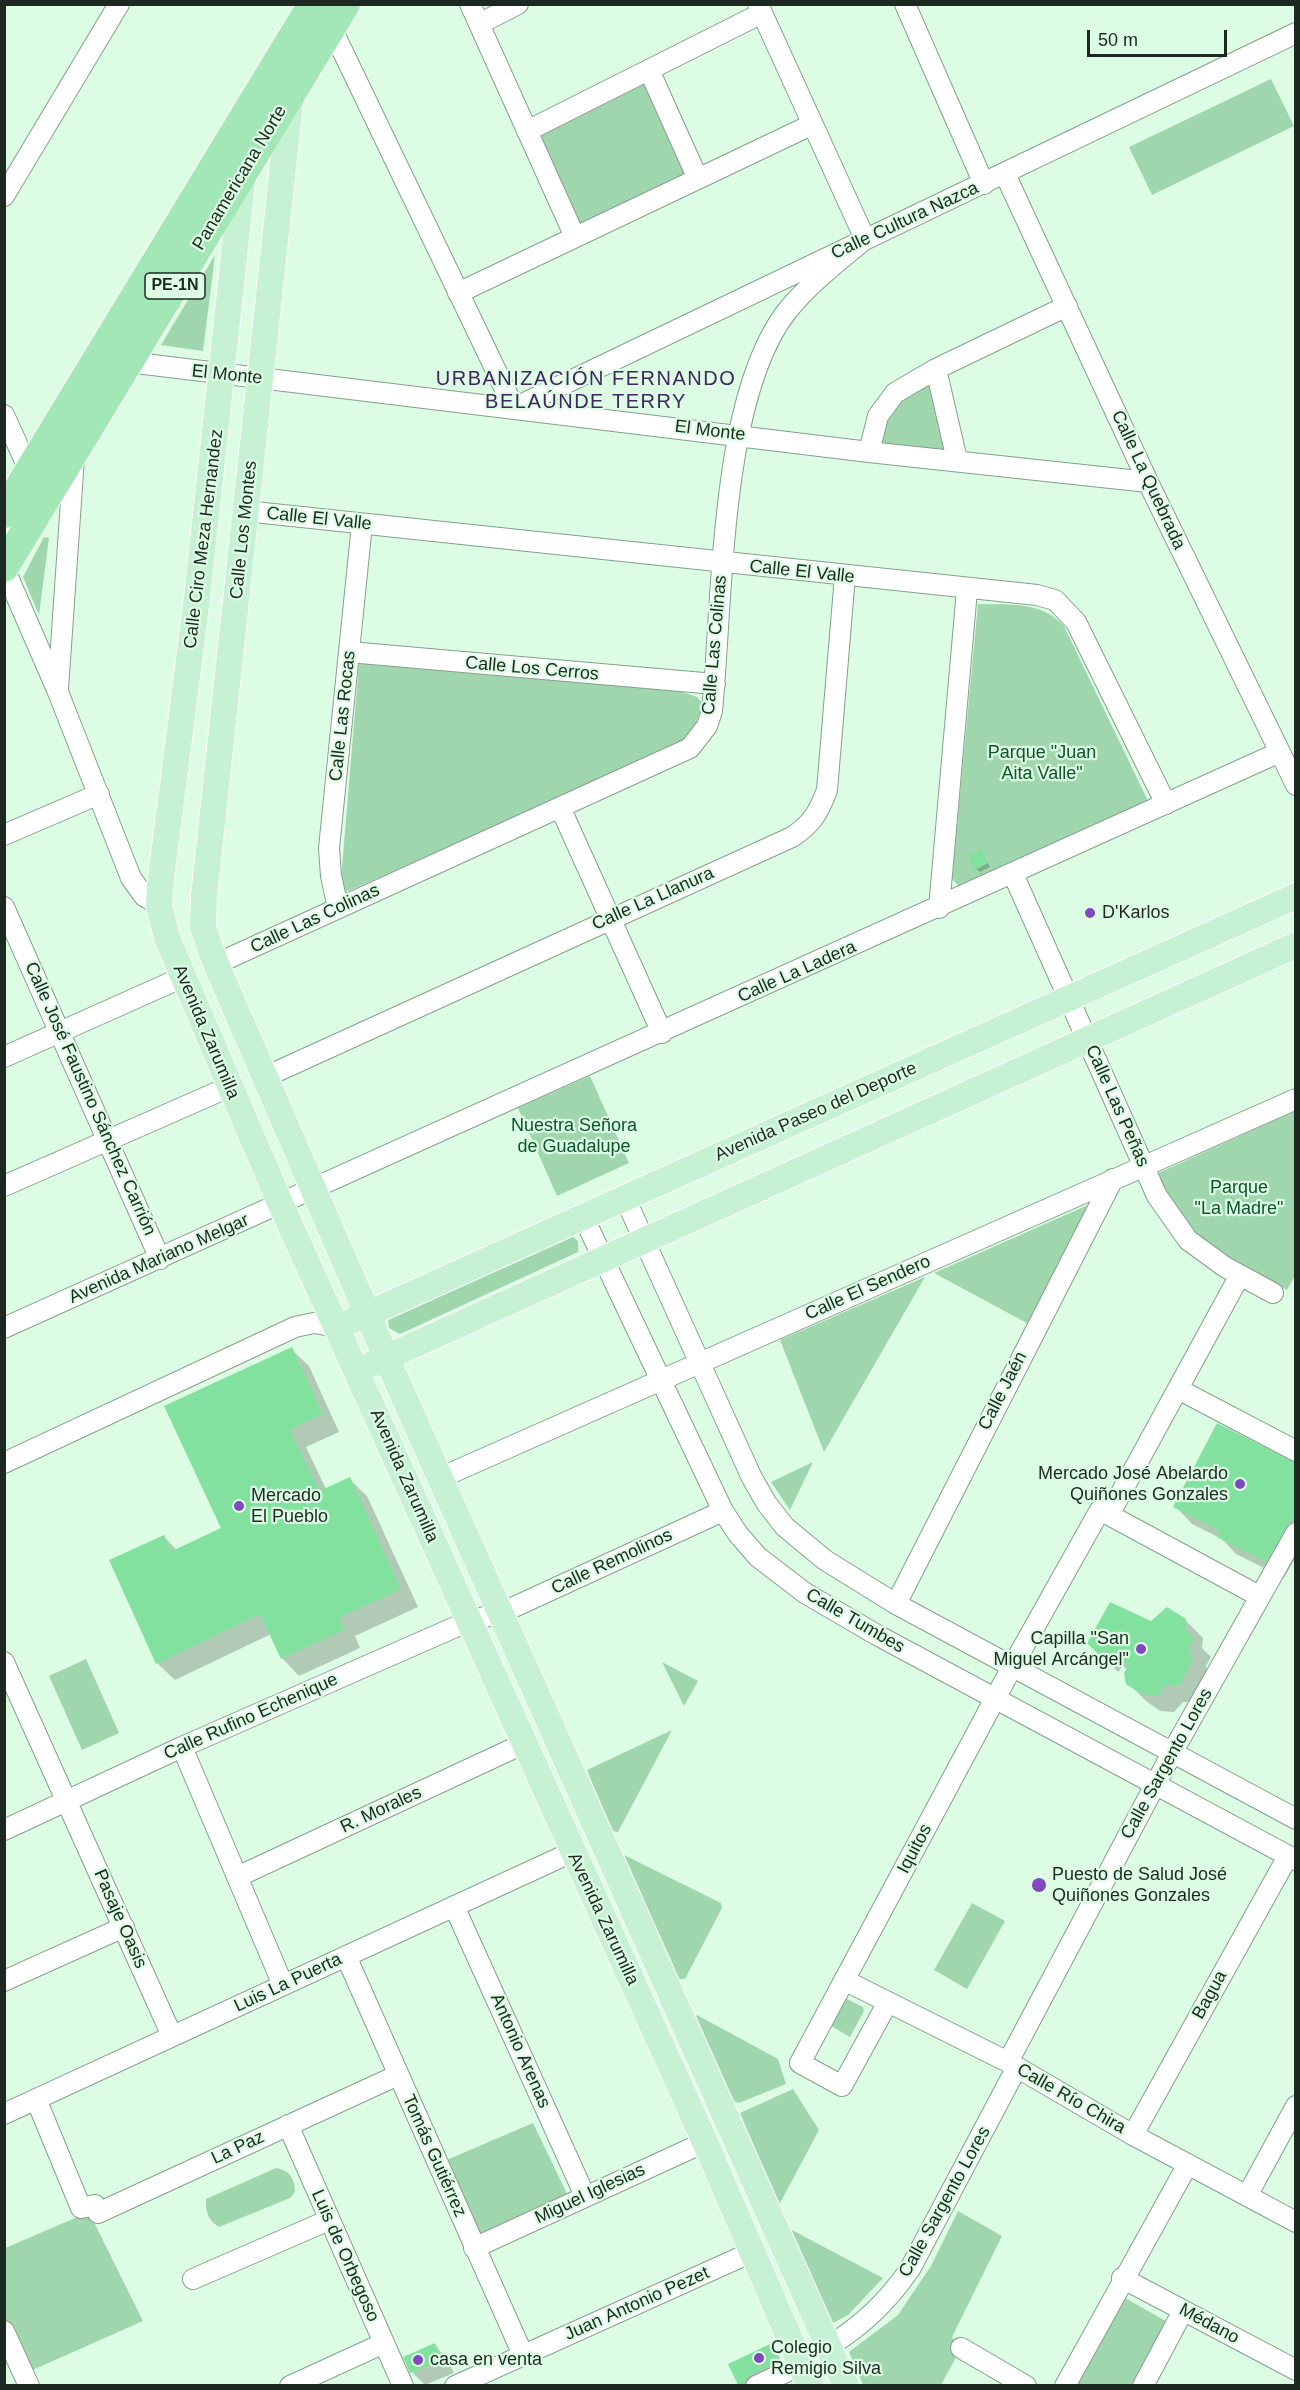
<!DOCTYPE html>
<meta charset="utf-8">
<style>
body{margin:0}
#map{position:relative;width:1300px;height:2390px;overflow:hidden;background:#dcfde4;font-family:Helvetica,sans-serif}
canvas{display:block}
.frame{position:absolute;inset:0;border:6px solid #1d2920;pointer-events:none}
.scale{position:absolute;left:1087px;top:30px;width:140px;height:27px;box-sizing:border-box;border:3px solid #1d2920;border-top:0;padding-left:8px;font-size:18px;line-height:21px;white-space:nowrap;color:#1d2920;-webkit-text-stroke:4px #dcfde4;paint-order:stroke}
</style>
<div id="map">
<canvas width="1300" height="2390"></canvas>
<div class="frame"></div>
<div class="scale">50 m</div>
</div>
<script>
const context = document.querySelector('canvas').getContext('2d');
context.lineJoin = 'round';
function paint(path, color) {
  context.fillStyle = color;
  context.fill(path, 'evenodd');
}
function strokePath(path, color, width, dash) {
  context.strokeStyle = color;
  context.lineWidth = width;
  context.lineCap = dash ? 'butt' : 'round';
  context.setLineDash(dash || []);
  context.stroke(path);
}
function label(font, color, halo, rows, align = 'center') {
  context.font = font + ' Helvetica,sans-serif';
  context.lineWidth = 4.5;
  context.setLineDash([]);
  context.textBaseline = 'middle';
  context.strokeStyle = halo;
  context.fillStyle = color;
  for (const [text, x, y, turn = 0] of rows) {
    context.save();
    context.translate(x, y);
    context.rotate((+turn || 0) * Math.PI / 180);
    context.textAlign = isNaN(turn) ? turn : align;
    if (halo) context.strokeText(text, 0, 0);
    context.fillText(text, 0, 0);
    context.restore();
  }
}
const green = new Path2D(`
 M1271,79L1294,126L1152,195L1129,147Z
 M648,80L691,176L578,227L537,135Z
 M215,255L203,351L161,345Z
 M933,386L950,454L880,449C880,443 878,435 881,430C889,411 910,385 933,386Z
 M44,537L49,538L39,615L23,577Z
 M978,604C1009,605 1042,601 1064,626L1149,803L959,886L952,879Z
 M359,663L677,690L697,697L703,704L694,729L682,743L346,892L341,880Z
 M590,1076L629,1163L557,1196L518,1108Z
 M1295,1111L1296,1274L1287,1290L1232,1261L1196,1238L1154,1175Z
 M1104,1198L1036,1328L934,1273Z
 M572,1236L578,1241V1252L400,1334L389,1328L388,1317Z
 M925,1277L824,1452L780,1340Z
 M813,1462L790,1510L771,1482Z
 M86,1659L119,1733L82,1750L49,1676Z
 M662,1662L698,1681L684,1706Z
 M672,1730L618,1832L612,1831L587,1770Z
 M624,1855L721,1903L722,1908L685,1979H679Z
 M972,1903L1005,1921L967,1989L934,1970Z
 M845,1998L863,2007L864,2011L850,2037L831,2026Z
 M697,2015L778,2059L786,2084L739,2103L734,2101L695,2019Z
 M793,2089L819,2130L779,2205L740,2113Z
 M533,2123L571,2202L474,2244L442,2162Z
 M276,2168C289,2170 295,2178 295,2192L290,2198L219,2227C209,2221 205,2212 206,2199Z
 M958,2211L1002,2236L952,2337L961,2348L941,2385H863L849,2352L898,2315L931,2266Z
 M89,2212L143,2321L28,2372L5,2324V2248Z
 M790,2229L883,2278L848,2315L831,2324Z
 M1120,2295L1169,2323L1136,2385L1071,2386Z`);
const shadow = new Path2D(`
 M981,851L990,867L980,872L976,869Z
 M291,1349L309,1366L339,1432L306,1447L326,1489L349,1479L367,1496L418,1607L355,1636L360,1648L299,1676L282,1658L271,1634L175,1680L157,1663L164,1537L177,1550L223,1529Z
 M1296,1464V1557L1284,1578L1236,1554L1222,1539L1192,1524L1175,1506Z
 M1185,1620L1203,1638L1202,1648L1211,1657L1206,1666L1209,1680L1197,1702H1183L1174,1712L1160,1711L1146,1701L1128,1683L1127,1669L1123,1666L1118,1672L1089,1643L1151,1623Z
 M434,2345L447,2358L454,2373L425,2385L412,2372Z
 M770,2346L778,2354L786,2371L757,2386H739L730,2365Z`);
const building = new Path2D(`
 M981,849L988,863L975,870L968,856Z
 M292,1347L323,1414L290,1429L319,1491L350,1477L401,1589L339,1618L344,1630L281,1659L260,1614L156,1664L109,1560L164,1535L172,1551L221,1528L164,1406Z
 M1217,1423L1296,1463V1513L1266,1562L1217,1537L1220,1531L1173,1507Z
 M1110,1602L1151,1621L1167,1607L1186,1619V1631L1194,1638L1189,1648L1192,1662L1180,1685H1165L1157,1696L1142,1694L1126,1684L1124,1674L1128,1664L1105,1650L1100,1656L1087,1643Z
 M435,2343L443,2360L410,2373L403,2357Z
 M770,2344L779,2362L750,2375L744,2385H738L728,2364Z`);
const minor = new Path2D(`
 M470,4L575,237
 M905,4L984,184
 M479,24L518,4
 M331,27L514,408L1296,33
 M649,70L698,179
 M527,131L762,13
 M1005,174L1148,482L1296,785
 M4,196L119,4
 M458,293L811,125
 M128,362L869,452L1148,482
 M936,369L957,460
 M4,415L30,472
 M869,452L878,416L895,393L936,369L1067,306
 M245,511L1037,595L1055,600L1076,622L1166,804
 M4,568L58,692L131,878L144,896L159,905
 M349,652L715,684
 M58,689L74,458
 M560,807L662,1033
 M4,835L99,794
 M1013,874L1157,1196L1188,1240L1225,1267L1273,1293
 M4,907L160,1259
 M338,908L331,876L329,848L362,524
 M939,908L967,590
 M216,964L690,748L707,726L712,711C723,602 719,396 788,310C810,283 839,261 865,239L758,4
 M4,1057L183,977
 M265,1077L792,837C812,824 819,812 827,790L845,576
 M4,1186L229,1087
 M625,1198L752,1478L767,1504L785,1527L825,1560L896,1604L1296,1819
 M583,1216L723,1511L738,1534L758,1557L805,1593L877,1635L1296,1860
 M4,1328L1280,752
 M1178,1389L1296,1451
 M4,1463L295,1327L314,1323L337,1327
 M440,1478L1296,1099
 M1109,1515L1240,1275
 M896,1604L1113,1179
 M4,1662L172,2036
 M182,1747L283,1985
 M4,1830L182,1747L469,1621L501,1613L723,1511
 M237,1877L525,1743
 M454,1906L585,2196
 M346,1956L523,2355
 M844,1980L1008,2062L1133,2135L1296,2222
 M4,1981L124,1927
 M888,2002L842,2086L800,2063L1012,1667L1100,1510L1259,1596
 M1008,2062L1172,1753L1296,1533
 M36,2099L81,2208L95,2205L98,2213L398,2075
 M4,2114L572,1852
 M288,2125L403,2386
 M1133,2135L1288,1856
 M1247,2196L1296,2106
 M474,2248L705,2142
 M1122,2278L1296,2370
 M193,2279L329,2220
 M4,2331L29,2386
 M829,2346C863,2325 887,2302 910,2269L1017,2067
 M961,2348L1026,2386
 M290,2386L384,2343
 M455,2386L752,2252
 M756,2386L801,2365
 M1065,2386L1188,2164
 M1143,2386L1183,2311`);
const major = new Path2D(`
 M291,93L204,896L203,928L216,964L386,1357L846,2386
 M243,173L197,598L160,886L159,905L167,938L281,1205L705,2142L810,2386
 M352,1321L1296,896
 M372,1364L1296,945`);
const highway = new Path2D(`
 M4,513L313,4
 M4,567L345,4`);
const markers = [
 [1090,913,6,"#8149c0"],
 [1240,1484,6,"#8149c0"],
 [239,1506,6,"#8149c0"],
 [1141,1649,6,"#8149c0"],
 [1039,1885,8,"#8149c0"],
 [759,2358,6,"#8149c0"],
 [418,2360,6,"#8149c0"]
];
const shields = [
 [175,286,60]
];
const shieldNames = [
 ["PE-1N",175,286]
];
const streetNames = [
 ["Panamericana Norte",240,178,-59],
 ["Calle Cultura Nazca",905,221,-25],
 ["El Monte",227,375,6],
 ["El Monte",710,431,7],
 ["Calle La Quebrada",1148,480,65],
 ["Calle El Valle",319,519,6],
 ["Calle Los Montes",244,530,-84],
 ["Calle Ciro Meza Hernandez",204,539,-83],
 ["Calle El Valle",802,572,6],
 ["Calle Las Colinas",715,645,-85],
 ["Calle Los Cerros",532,669,5],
 ["Calle Las Rocas",343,716,-84],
 ["Calle La Llanura",653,899,-24],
 ["Calle Las Colinas",315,919,-25],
 ["Calle La Ladera",797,972,-24],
 ["Avenida Zarumilla",206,1032,67],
 ["Calle José Faustino Sánchez Carrión",90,1099,66],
 ["Calle Las Peñas",1117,1106,66],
 ["Avenida Paseo del Deporte",816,1112,-24],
 ["Avenida Mariano Melgar",159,1259,-24],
 ["Calle El Sendero",868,1288,-24],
 ["Calle Jaén",1003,1391,-63],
 ["Avenida Zarumilla",404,1476,66],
 ["Calle Remolinos",612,1562,-25],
 ["Calle Tumbes",855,1621,30],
 ["Calle Rufino Echenique",251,1717,-24],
 ["Calle Sargento Lores",1167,1764,-61],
 ["R. Morales",381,1810,-25],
 ["Iquitos",915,1849,-62],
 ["Pasaje Oasis",120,1919,66],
 ["Avenida Zarumilla",603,1919,65],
 ["Luis La Puerta",288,1983,-25],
 ["Bagua",1210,1995,-61],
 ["Antonio Arenas",520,2051,66],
 ["Calle Río Chira",1071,2099,30],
 ["La Paz",238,2148,-25],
 ["Tomás Gutiérrez",434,2156,66],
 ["Miguel Iglesias",590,2194,-25],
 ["Calle Sargento Lores",945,2202,-61],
 ["Luis de Orbegoso",345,2256,66],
 ["Juan Antonio Pezet",637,2304,-24],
 ["Médano",1209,2324,28]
];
const parkNames = [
 ["Parque \"Juan",1042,753],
 ["Aita Valle\"",1042,774],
 ["Nuestra Señora",574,1126],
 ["de Guadalupe",574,1147],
 ["Parque",1239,1188],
 ["\"La Madre\"",1239,1209]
];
const poiNames = [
 ["D'Karlos",1102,913],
 ["Mercado José Abelardo",1228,1474,"right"],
 ["Quiñones Gonzales",1228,1495,"right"],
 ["Mercado",251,1496],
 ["El Pueblo",251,1517],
 ["Capilla \"San",1129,1639,"right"],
 ["Miguel Arcángel\"",1129,1660,"right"],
 ["Puesto de Salud José",1052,1875],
 ["Quiñones Gonzales",1052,1896],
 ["Colegio",771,2348],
 ["Remigio Silva",771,2369],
 ["casa en venta",430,2360]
];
const neighbourhoodNames = [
 ["URBANIZACIÓN FERNANDO",586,379],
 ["BELAÚNDE TERRY",586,402]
];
paint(green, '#a0d6ae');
paint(shadow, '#0003');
paint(building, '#83e19f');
strokePath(minor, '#83a18a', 22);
strokePath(major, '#fff', 28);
strokePath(highway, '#fff', 32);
strokePath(minor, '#fff', 20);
strokePath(major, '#c7f1d3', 26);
strokePath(highway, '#a2e7b5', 30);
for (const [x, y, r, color] of markers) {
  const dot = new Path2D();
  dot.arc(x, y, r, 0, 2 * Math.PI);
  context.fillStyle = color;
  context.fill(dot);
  strokePath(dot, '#dcfde4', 2);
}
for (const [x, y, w] of shields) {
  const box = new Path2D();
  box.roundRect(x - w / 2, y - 13, w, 26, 4.5);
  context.fillStyle = '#dcfde4';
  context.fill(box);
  strokePath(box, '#1d2920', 1.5);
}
label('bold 16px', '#1d2920', null, shieldNames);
label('18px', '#1d2920', '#dcfde4', streetNames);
label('18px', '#0c542b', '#dcfde4', parkNames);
label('18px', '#1d2920', '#dcfde4', poiNames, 'left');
context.letterSpacing = '1.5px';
label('20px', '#40255f', '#dcfde4', neighbourhoodNames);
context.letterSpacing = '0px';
</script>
